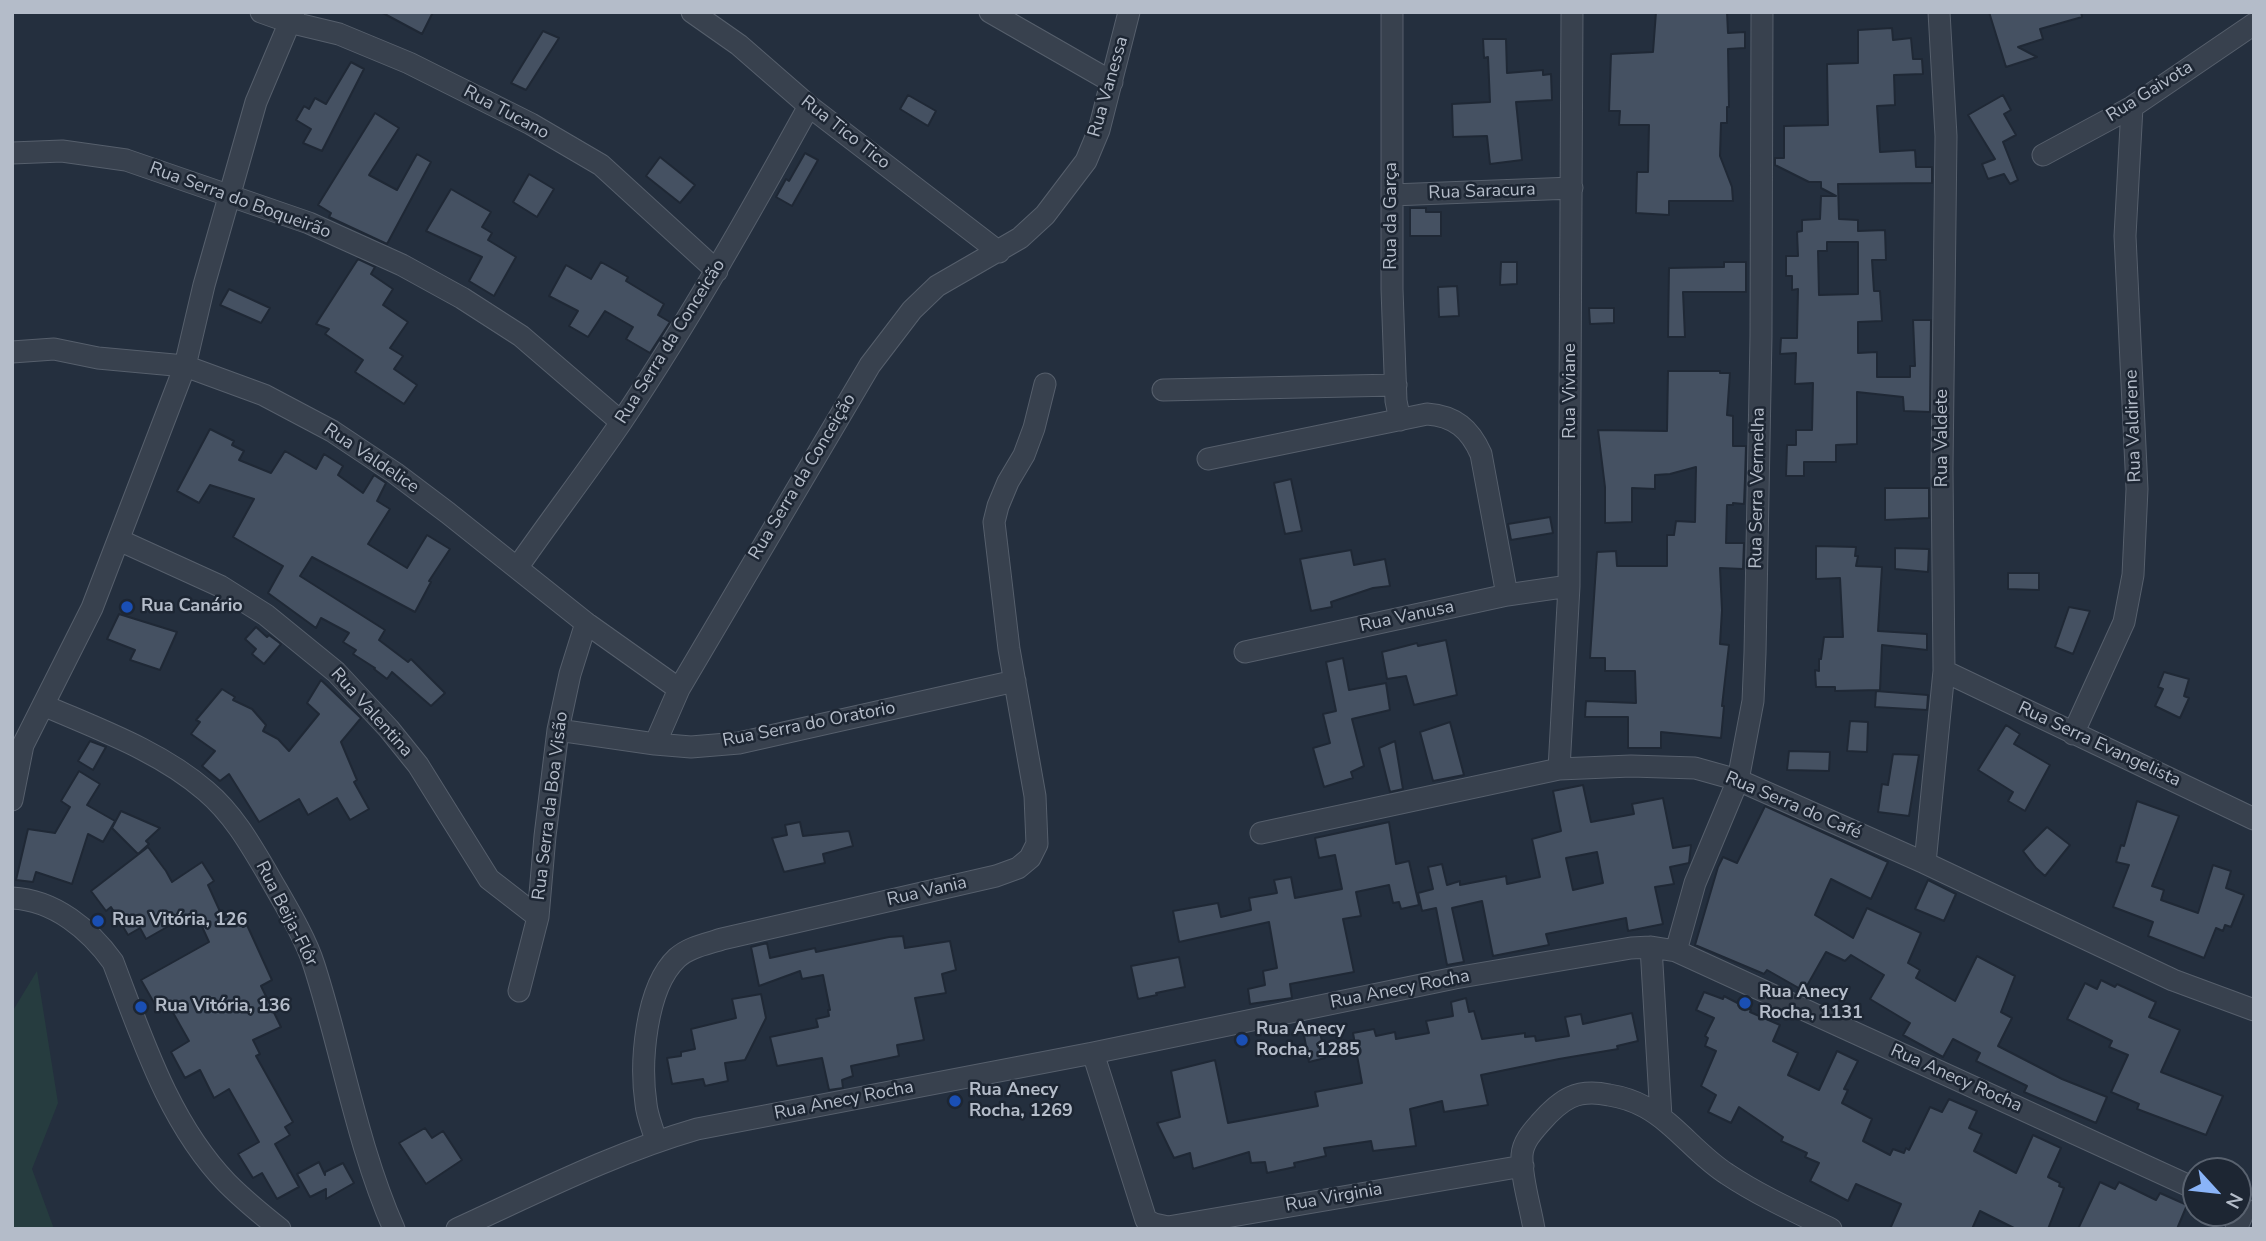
<!DOCTYPE html>
<meta charset="utf-8">
<style>
body{margin:0}
#map{position:relative;width:2266px;height:1241px;overflow:hidden;background:#242f3e;font-family:"Nunito Sans",sans-serif}
canvas{display:block}
.frame{position:absolute;inset:0;border:14px solid #b4bcc9;pointer-events:none}
.north{position:absolute;left:2182px;top:1157px;width:70px;height:70px;box-sizing:border-box;background:#1d2633;border:2px solid #59626f;border-radius:50%;rotate:117deg;font-size:19px;font-weight:700;line-height:28px;text-align:center;color:#b4bcc9}
.north::after{content:'';display:block;margin:auto;width:24px;height:32px;background:#8ab4f8;clip-path:polygon(50% 0,100% 100%,50% 72%,0 100%)}
</style>
<div id="map">
<canvas width="2266" height="1241"></canvas>
<div class="frame"></div>
<div class="north">N</div>
</div>
<script>
const context = document.querySelector('canvas').getContext('2d');
context.lineJoin = 'round';
function paint(path, color) {
  context.fillStyle = color;
  context.fill(path, 'evenodd');
}
function strokePath(path, color, width, dash) {
  context.strokeStyle = color;
  context.lineWidth = width;
  context.lineCap = dash ? 'butt' : 'round';
  context.setLineDash(dash || []);
  context.stroke(path);
}
function label(font, color, halo, rows, align = 'center') {
  context.font = font + ' "Nunito Sans",sans-serif';
  context.lineWidth = 5;
  context.setLineDash([]);
  context.textBaseline = 'middle';
  context.strokeStyle = halo;
  context.fillStyle = color;
  for (const [text, x, y, turn = 0] of rows) {
    context.save();
    context.translate(x, y);
    context.rotate((+turn || 0) * Math.PI / 180);
    context.textAlign = isNaN(turn) ? turn : align;
    if (halo) context.strokeText(text, 0, 0);
    context.fillText(text, 0, 0);
    context.restore();
  }
}
const green = new Path2D(`
 M37,971L58,1103L32,1169L54,1229H12V1012Z`);
const building = new Path2D(`
 M381,12H433L422,34Z
 M1656,12H1727L1728,33L1745,32V48L1728,49L1729,107H1727V123H1721L1720,156L1732,187L1733,201H1669V215L1636,213L1637,172H1648L1649,125H1619L1620,111H1609L1611,54L1653,52Z
 M1989,12H2081L2082,17L2040,29L2043,39L2018,47L2037,57L2006,67Z
 M1892,28L1893,40L1911,38L1913,59H1922L1923,74L1894,75L1895,105L1877,106L1880,152L1915,150L1916,167H1932V183L1838,184L1839,219L1858,220V231L1885,230L1886,260H1872L1874,291H1880L1882,321L1858,322V353L1877,352V377H1910V366H1915L1913,320H1931L1930,412L1904,411L1903,397L1857,392V444L1836,445V462H1804V476H1786L1787,445H1796V430H1812L1813,383L1795,384L1796,353L1780,354L1781,338H1797L1798,289L1792,290V276H1786V256H1798L1797,232L1802,231V220L1820,219L1821,196H1836L1821,188V182H1809L1775,165V158H1784V126L1828,125L1827,64L1858,63V30ZM1827,242H1858V294L1819,295L1818,251H1827Z
 M543,31L559,38L526,90L511,83Z
 M1483,39H1506L1507,73L1543,70V75L1551,74L1552,100L1516,102L1522,160L1490,164L1487,136L1453,137L1452,104L1490,102L1488,57L1484,58Z
 M351,62L364,69L322,151L303,143L311,129L296,120L304,106L309,109L315,98L326,104Z
 M908,95L936,111L928,126L900,109Z
 M2003,95L2011,110L2004,114L2016,135L2003,142L2018,180L2010,184L2004,174L1988,179L1982,164L1995,159L1968,115Z
 M375,113L399,128L369,175L397,190L417,154L431,162L387,244L329,217L331,213L318,205Z
 M805,153L818,160L792,206L776,197L786,179L789,181Z
 M660,157L695,185L680,203L646,176Z
 M529,174L554,189L537,217L513,202Z
 M451,189L491,212L482,227L492,233L488,240L516,257L494,296L469,281L482,257L426,231Z
 M1410,208H1426V212H1441V236H1410Z
 M358,259L375,267L371,274L393,289L383,305L408,322L390,348L403,356L394,369L417,385L404,404L355,372L363,360L325,334L329,329L316,324Z
 M601,262L628,277L626,281L664,304L658,315L670,322L650,353L626,339L633,327L605,311L588,337L569,326L578,311L549,296L566,265L591,279Z
 M1501,262H1517V284L1500,285Z
 M1724,262H1746V292H1683L1685,337H1668L1669,268L1724,267Z
 M1457,286L1459,316L1439,317L1438,287Z
 M229,289L270,308L261,323L220,305Z
 M1589,308H1614V323L1590,324Z
 M1668,371H1720V373H1730L1727,415L1733,416V446H1746L1745,479L1744,504L1733,503V505H1727L1726,543H1744L1743,569L1720,568L1722,610L1720,644L1729,645L1722,706H1724L1721,738L1661,732V748H1628V717H1585L1586,701L1636,703L1635,671H1605V658H1590L1597,552L1616,551L1617,566H1667V535H1674L1676,521L1695,522L1696,467L1670,474L1655,475V489L1632,488V522L1605,523V487L1598,430L1667,431Z
 M210,429L234,441L232,445L244,451L239,460L271,473L285,451L316,469L324,454L343,466L338,475L363,493L374,475L386,483L377,501L390,509L368,544L407,568L427,535L450,549L429,581L431,582L415,612L312,557L300,576L385,630L379,640L408,662L411,659L445,693L431,706L392,672L387,679L374,669L375,668L353,654L356,650L343,642L349,633L321,618L316,628L268,593L283,566L233,537L254,499L210,485L199,503L177,491Z
 M1291,479L1302,531L1285,534L1274,483Z
 M1885,488H1929V518L1885,520Z
 M1550,517L1553,533L1511,540L1508,524Z
 M1816,546L1856,547L1855,556H1858L1856,566L1882,567L1878,631L1927,634V650L1882,645L1880,690L1835,691V687H1816L1815,670L1819,671V659H1821L1824,637H1843L1840,578L1816,579Z
 M1895,548L1929,549L1928,572L1895,569Z
 M1351,550L1354,565L1385,559L1390,586L1373,588L1331,602L1332,607L1311,611L1300,559Z
 M2008,573H2039V590L2008,589Z
 M2069,607L2090,611L2073,654L2055,647Z
 M119,614L177,632L160,670L130,660L135,650L107,639Z
 M256,627L267,637L269,635L281,644L264,664L252,654L256,649L245,639Z
 M1446,640L1457,695L1414,705L1406,676L1387,679L1382,652L1417,643L1418,646Z
 M1343,658L1349,690L1386,683L1390,710L1352,719L1364,766L1351,772L1353,778L1324,787L1313,748L1330,743L1323,714L1336,711L1326,662Z
 M2164,672L2189,679L2184,696L2189,698L2180,718L2155,706L2163,689L2158,687Z
 M321,680L361,718L341,742L357,780L354,782L369,809L350,820L337,798L308,815L299,799L259,822L229,774L220,781L202,766L215,751L191,734L200,722L196,720L222,689L235,697L233,700L252,709L266,725L263,731L278,739L289,751L319,714L307,703Z
 M1876,691L1928,695L1927,710L1875,707Z
 M1850,721L1868,722L1867,752L1847,751Z
 M1450,722L1464,775L1433,781L1420,732Z
 M2006,725L2020,734L2014,744L2050,765L2025,811L2008,801L2013,792L1978,770Z
 M90,741L106,747L93,770L78,761Z
 M1395,741L1403,789L1390,792L1379,748Z
 M1789,751L1830,752L1829,771L1787,770Z
 M1893,754L1919,755L1909,816L1878,812L1882,784L1888,785Z
 M79,771L100,784L87,805L115,821L103,842L88,834L72,884L36,872L33,882L16,880L28,829L55,833L70,807L61,801Z
 M1583,785L1591,822L1634,814L1632,804L1663,798L1673,848L1691,845L1689,863L1670,867L1674,884L1655,887L1663,924L1628,931L1626,918L1546,934L1549,945L1493,956L1482,901L1452,908L1464,962L1447,965L1436,908L1422,911L1418,893L1433,889L1428,867L1442,864L1447,885L1460,881V885L1506,876L1507,884L1540,877L1532,839L1561,831L1553,791ZM1597,852L1603,883L1573,890L1566,858Z
 M2137,801L2179,816L2152,886L2164,890L2161,900L2198,913L2213,865L2231,871L2226,888L2244,895L2231,927L2225,925L2223,931L2216,928L2204,958L2148,936L2153,922L2113,907L2129,865L2116,862L2121,845L2124,846Z
 M1765,806L1888,862L1871,899L1831,879L1815,915L1853,938L1867,908L1921,933L1908,963L1920,970L1916,978L1955,1001L1977,956L2015,976L2001,1012L2012,1018L1998,1046L2062,1079L2107,1097L2096,1123L2024,1092L2027,1086L1976,1061L1980,1053L1953,1039L1943,1057L1903,1035L1910,1023L1870,999L1884,975L1851,955L1845,961L1826,952L1804,991L1767,970L1764,974L1695,945L1718,867L1723,857L1737,863Z
 M121,811L160,828L146,841L149,844L138,854L112,828Z
 M800,822L803,836L849,831L853,846L823,854L825,863L784,872L772,838L787,835L785,825Z
 M1389,822L1396,864L1409,861L1419,905L1401,909L1399,902L1393,903L1389,885L1356,892L1361,916L1343,919L1354,972L1290,984L1292,998L1250,1004L1248,989L1265,985L1263,971L1277,968L1269,922L1179,942L1173,911L1218,903L1221,917L1251,910L1249,898L1277,893L1274,880L1291,877L1295,898L1342,889L1335,855L1319,858L1315,838Z
 M2047,827L2070,845L2045,876L2036,868L2023,851Z
 M148,847L166,871L172,882L202,862L214,881L208,885L223,918L236,912L243,927L247,925L272,980L261,986L281,1027L253,1040L260,1054L256,1056L293,1122L285,1127L290,1135L275,1144L299,1187L277,1199L262,1173L253,1178L238,1154L259,1142L229,1089L214,1098L200,1070L185,1078L171,1052L189,1041L167,1002L157,1008L141,980L209,942L195,911L146,939L140,928L128,935L111,907L106,911L91,891Z
 M1928,880L1956,894L1944,921L1915,909Z
 M903,936L905,948L950,941L956,970L942,974L946,993L915,998L924,1040L897,1045L899,1056L851,1066L853,1076L842,1080L843,1088L829,1090L822,1058L777,1066L770,1037L818,1027L816,1019L829,1016L828,1010H830L823,975L802,979L800,971L759,986L751,947L767,943L770,958L815,948L816,952L889,937Z
 M1179,957L1185,987L1156,993L1157,995L1138,999L1131,966Z
 M2101,980L2115,987L2117,984L2156,1002L2149,1017L2180,1030L2161,1072L2223,1096L2206,1135L2137,1109L2139,1104L2111,1092L2128,1055L2109,1047L2112,1041L2067,1019L2085,983L2097,989Z
 M1704,992L1723,999L1724,996L1751,1010L1750,1012L1780,1025L1773,1041L1798,1053L1788,1075L1819,1090L1837,1051L1858,1061L1844,1089L1848,1090L1842,1103L1872,1119L1863,1141L1890,1155L1893,1149L1904,1153L1906,1148L1909,1150L1930,1107L1942,1112L1949,1099L1977,1111L1969,1128L1982,1134L1974,1151L2016,1173L2033,1135L2061,1148L2048,1177L2060,1183L2059,1186L2064,1188L2048,1229H2016L1980,1211L1972,1229H1890L1901,1204L1856,1184L1848,1201L1810,1181L1819,1163L1805,1157L1807,1153L1781,1141L1783,1137L1739,1107L1731,1123L1708,1112L1716,1095L1701,1086L1716,1051L1705,1046L1708,1038L1705,1036L1714,1018L1696,1010Z
 M761,994L766,1018L745,1060L725,1063L728,1081L705,1086L703,1079L672,1084L667,1058L681,1056V1052L695,1049L691,1029L736,1018L732,999Z
 M1466,998L1469,1012L1474,1011L1482,1039L1525,1033V1037L1535,1036L1536,1041L1569,1036L1565,1017L1581,1014L1583,1024L1632,1013L1638,1041L1617,1046L1618,1049L1559,1059L1481,1075L1488,1105L1444,1112L1442,1101L1410,1109L1416,1146L1373,1151L1371,1141L1324,1148L1326,1156L1294,1163L1295,1167L1267,1173L1265,1162L1251,1163L1249,1152L1193,1169L1190,1153L1174,1158L1157,1123L1180,1117L1171,1071L1215,1060L1228,1123L1318,1106L1315,1092L1362,1083L1353,1033L1374,1029L1376,1036L1395,1032L1396,1039L1429,1033L1426,1021L1453,1016L1451,1002Z
 M1319,1026L1325,1058L1309,1062L1303,1030Z
 M425,1128L432,1138L443,1131L462,1160L426,1184L399,1143Z
 M319,1162L325,1175V1172L343,1163L354,1183L326,1199V1189L310,1197L297,1174Z
 M2100,1182L2115,1189L2119,1182L2156,1200L2160,1193L2187,1205L2177,1229H2078Z`);
const minor = new Path2D(`
 M261,12L289,22L339,34L409,63L531,124L601,165L717,271
 M692,12L739,45L809,106L999,252
 M990,12L1112,82
 M1392,12V289L1396,401L1400,420
 M12,153L62,151L126,160L309,223L402,265L462,298L521,336L621,422
 M2043,155L2132,107L2254,24
 M1392,195L1572,188
 M12,352L54,349L98,358L185,366L264,395L332,431L395,473L448,513L586,623L679,689
 M1163,390L1396,385
 M1208,459L1427,414C1455,416 1470,429 1481,454L1507,595
 M119,540L220,586L266,615L336,672L389,729L418,765L489,879L538,917
 M517,568C551,519 588,471 622,421C690,319 750,213 809,106
 M1245,652L1507,595L1569,586
 M1944,671L2254,819
 M43,705C98,729 160,751 206,791C232,813 249,842 266,871C281,898 305,936 314,965C342,1052 357,1145 394,1229
 M558,730L655,744L691,747L739,743L1015,681
 M2073,734L2124,622L2133,575L2137,489L2125,236L2132,107
 M655,744L679,689L870,365L912,310L937,286L1020,238L1045,215L1086,161L1099,130L1129,12
 M1559,769L1569,586L1572,12
 M12,800L23,745L92,608L185,366L204,285L256,102L294,12
 M1261,833L1559,769L1631,766L1695,768L1738,780L1925,863L2173,980L2254,1010
 M1925,863L1944,671L1942,469L1946,136L1939,12
 M12,898C55,900 90,930 113,962C142,1038 169,1123 227,1183C243,1199 261,1214 280,1229
 M1651,947L1661,1117
 M1676,951L1695,883L1738,780L1753,701L1755,653L1761,336L1762,12
 M519,991L538,917L545,836L558,730L570,674L586,623
 M1093,1053L1146,1220L1154,1224L1168,1227L1523,1166
 M656,1141C653,1129 647,1116 646,1104C640,1064 645,988 677,958C689,947 707,944 722,939L996,876L1018,868L1030,858L1037,844L1035,796L1009,649L994,522L998,506L1008,482L1024,455L1034,428L1045,384
 M457,1229C536,1193 614,1153 697,1129L1093,1053L1455,978L1631,948L1651,947L1676,951L2196,1189
 M1534,1229C1530,1205 1521,1178 1522,1155C1523,1142 1532,1132 1540,1123C1561,1099 1577,1088 1609,1095C1622,1097 1634,1101 1645,1107C1676,1124 1697,1155 1727,1174C1760,1196 1796,1212 1831,1229
 M2236,1229L2245,1209`);
const markers = [
 [127,607,7,"#1a4fb4"],
 [98,921,7,"#1a4fb4"],
 [1745,1003,7,"#1a4fb4"],
 [141,1007,7,"#1a4fb4"],
 [1242,1040,7,"#1a4fb4"],
 [955,1101,7,"#1a4fb4"]
];
const streetNames = [
 ["Rua Vanessa",1109,87,-74],
 ["Rua Gaivota",2150,92,-32],
 ["Rua Tucano",506,113,28],
 ["Rua Tico Tico",845,133,38],
 ["Rua Saracura",1482,192,-2],
 ["Rua Serra do Boqueirão",240,201,20],
 ["Rua da Garça",1392,216,-90],
 ["Rua Serra da Conceicão",671,342,-58],
 ["Rua Viviane",1571,391,-90],
 ["Rua Valdirene",2134,426,-92],
 ["Rua Valdete",1943,438,-90],
 ["Rua Valdelice",371,459,34],
 ["Rua Serra da Conceição",803,477,-59],
 ["Rua Serra Vermelha",1758,488,-89],
 ["Rua Vanusa",1407,617,-12],
 ["Rua Valentina",371,713,48],
 ["Rua Serra do Oratorio",809,725,-11],
 ["Rua Serra Evangelista",2099,745,25],
 ["Rua Serra da Boa Visão",551,806,-83],
 ["Rua Serra do Café",1793,806,23],
 ["Rua Vania",927,892,-13],
 ["Rua Beija-Flôr",286,914,63],
 ["Rua Anecy Rocha",1400,990,-11],
 ["Rua Anecy Rocha",1956,1079,24],
 ["Rua Anecy Rocha",844,1101,-11],
 ["Rua Virginia",1334,1198,-10]
];
const poiNames = [
 ["Rua Canário",141,607],
 ["Rua Vitória, 126",112,921],
 ["Rua Anecy",1759,993],
 ["Rocha, 1131",1759,1014],
 ["Rua Vitória, 136",155,1007],
 ["Rua Anecy",1256,1030],
 ["Rocha, 1285",1256,1051],
 ["Rua Anecy",969,1091],
 ["Rocha, 1269",969,1112]
];
paint(green, '#263c3f');
paint(building, '#455162');
strokePath(building, '#1f2835', 2);
strokePath(minor, '#565f6c', 23);
strokePath(minor, '#38414e', 21);
for (const [x, y, r, color] of markers) {
  const dot = new Path2D();
  dot.arc(x, y, r, 0, 2 * Math.PI);
  context.fillStyle = color;
  context.fill(dot);
  strokePath(dot, '#1d2633', 2.5);
}
label('18px', '#b4bcc9', '#1d2633', streetNames);
label('bold 18px', '#b4bcc9', '#1d2633', poiNames, 'left');
</script>
